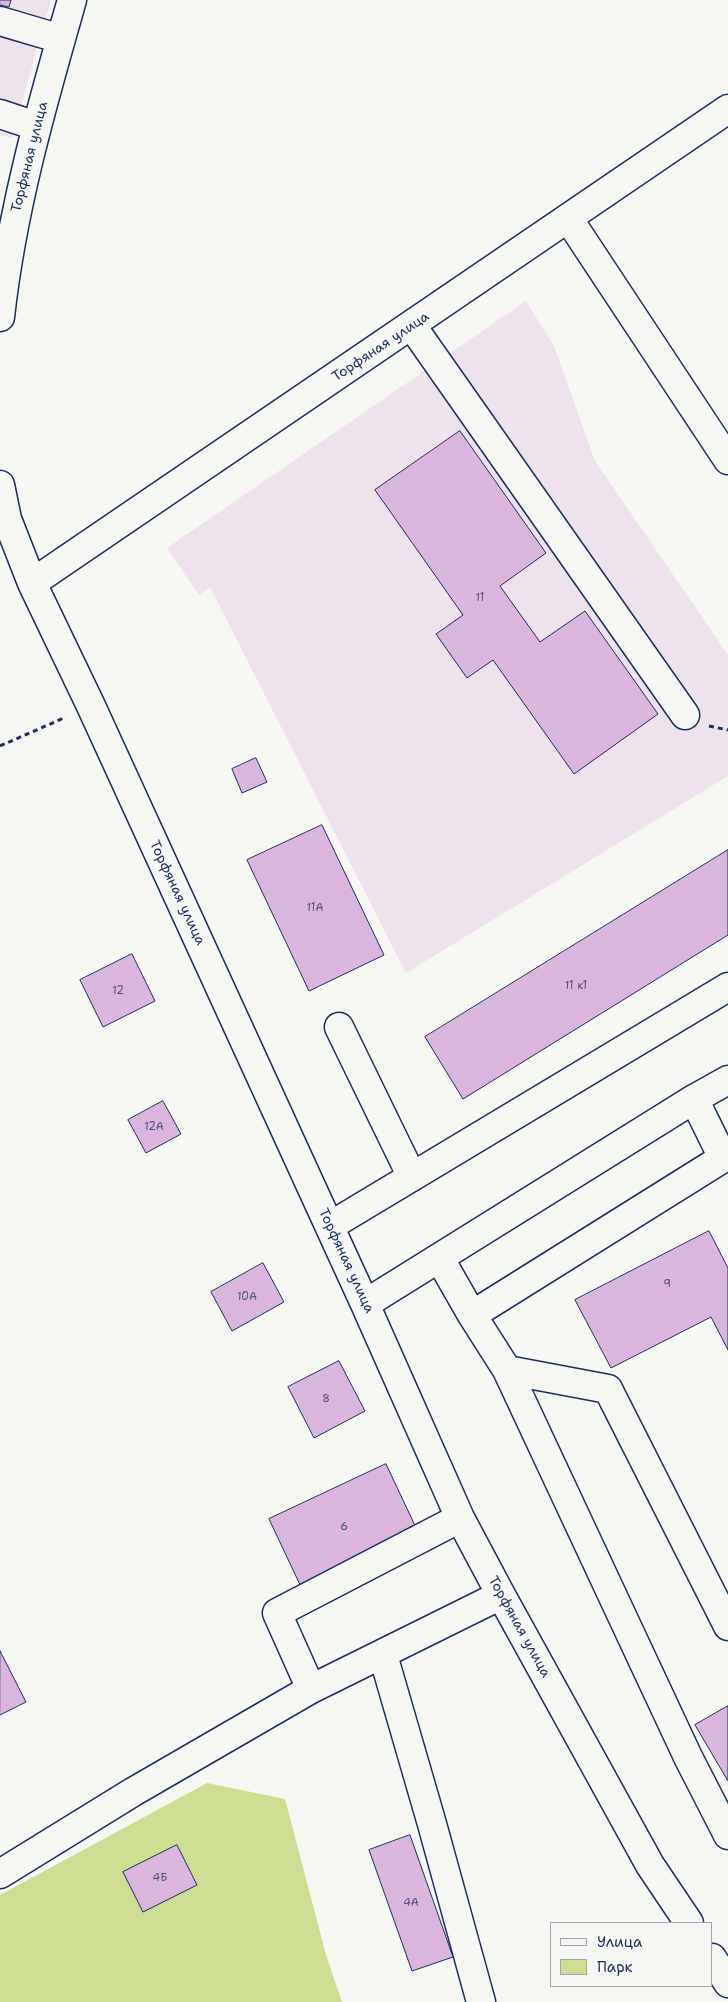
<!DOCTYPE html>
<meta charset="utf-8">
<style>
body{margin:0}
#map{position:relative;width:728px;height:2002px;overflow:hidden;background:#f6f6f2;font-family:"Shantell Sans",sans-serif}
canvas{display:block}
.legend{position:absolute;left:550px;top:1922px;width:162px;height:65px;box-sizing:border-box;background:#f6f6f2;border:1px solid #9ea6b7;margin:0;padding:6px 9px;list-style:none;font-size:15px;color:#1b2f5e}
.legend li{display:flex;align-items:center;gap:10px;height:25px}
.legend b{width:25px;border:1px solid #9ea6b7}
</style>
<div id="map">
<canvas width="728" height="2002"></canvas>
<ul class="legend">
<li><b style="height:6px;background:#f6f6f2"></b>Улица</li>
<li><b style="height:14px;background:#cdde92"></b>Парк</li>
</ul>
</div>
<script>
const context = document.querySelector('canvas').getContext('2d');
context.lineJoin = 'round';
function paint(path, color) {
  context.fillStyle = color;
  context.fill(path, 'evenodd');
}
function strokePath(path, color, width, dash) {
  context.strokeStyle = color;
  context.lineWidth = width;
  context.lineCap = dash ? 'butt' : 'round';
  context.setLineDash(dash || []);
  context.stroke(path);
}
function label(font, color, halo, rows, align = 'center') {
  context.font = font + ' "Shantell Sans",sans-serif';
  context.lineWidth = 4;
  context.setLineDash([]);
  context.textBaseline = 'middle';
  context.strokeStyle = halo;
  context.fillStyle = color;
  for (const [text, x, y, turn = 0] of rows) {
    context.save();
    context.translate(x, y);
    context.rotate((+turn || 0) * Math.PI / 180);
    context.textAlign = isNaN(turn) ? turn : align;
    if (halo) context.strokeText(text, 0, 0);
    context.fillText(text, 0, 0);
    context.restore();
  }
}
const built = new Path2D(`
 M0,0H51L12,138L0,135Z
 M526,301L554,346L595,461L728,655V776L406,973L210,587L199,595L167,548Z`);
const green = new Path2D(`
 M207,1783L285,1799L326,1955L342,2002H0V1895Z`);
const building = new Path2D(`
 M0,0H11L9,7L0,5Z
 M460,431L546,553L500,586L540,642L585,611L658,714L574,774L493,660L467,678L436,634L463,615L375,490Z
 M256,758L267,782L242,793L232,769Z
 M322,825L384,955L309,991L247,860Z
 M728,850V935L463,1099L425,1037Z
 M132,954L155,1001L103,1027L80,980Z
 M163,1101L181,1134L146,1153L128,1120Z
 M709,1231L728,1268V1350L711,1317L611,1368L575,1300Z
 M263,1263L284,1302L232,1331L211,1292Z
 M339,1361L365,1411L314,1438L288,1387Z
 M386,1464L419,1534L302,1589L269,1519Z
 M0,1651L26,1702L0,1715Z
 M728,1706V1781L695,1725Z
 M410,1835L453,1957L412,1971L369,1850Z
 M177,1845L197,1885L143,1912L123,1872Z`);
const path = new Path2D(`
 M709,726L728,730
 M0,746L66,717`);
const minor = new Path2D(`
 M0,21L61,39
 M0,114L36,126
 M568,218L728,460
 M0,317C12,208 42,105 72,0
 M412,326L685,715
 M0,485L7,519L32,583L91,706L365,1304L460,1518L501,1595L650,1865L689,1923
 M32,583L728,109
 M339,1027L412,1177
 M330,1226L728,987
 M440,1259L472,1315L507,1370L688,1757L728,1835
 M365,1304L694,1099L728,1080
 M472,1315L723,1158L694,1099
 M507,1370L608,1389L728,1626
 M383,1655L432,1824L481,2002
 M311,1689L277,1613L460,1518
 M0,1874L133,1792L311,1689L501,1595
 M712,1958L728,1983`);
const numberNames = [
 ["11",480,598],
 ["11А",315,908],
 ["11 к1",576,986],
 ["12",118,991],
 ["12А",154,1127],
 ["9",667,1284],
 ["10А",247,1297],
 ["8",326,1399],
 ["6",344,1527],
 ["4Б",160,1878],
 ["4А",411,1903]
];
const streetNames = [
 ["Торфяная улица",30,157,-76],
 ["Торфяная улица",381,347,-34],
 ["Торфяная улица",177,893,65],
 ["Торфяная улица",346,1261,65],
 ["Торфяная улица",519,1627,61]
];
paint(built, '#eee2ec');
paint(green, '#cdde92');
paint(building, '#dab5de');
strokePath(building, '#1b2f5e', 1);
strokePath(minor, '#1b2f5e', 31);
strokePath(path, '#1b2f5e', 3, [5, 4]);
strokePath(minor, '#f6f6f2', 28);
label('11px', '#4b507e', null, numberNames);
label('14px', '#1b2f5e', '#f6f6f2', streetNames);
</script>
